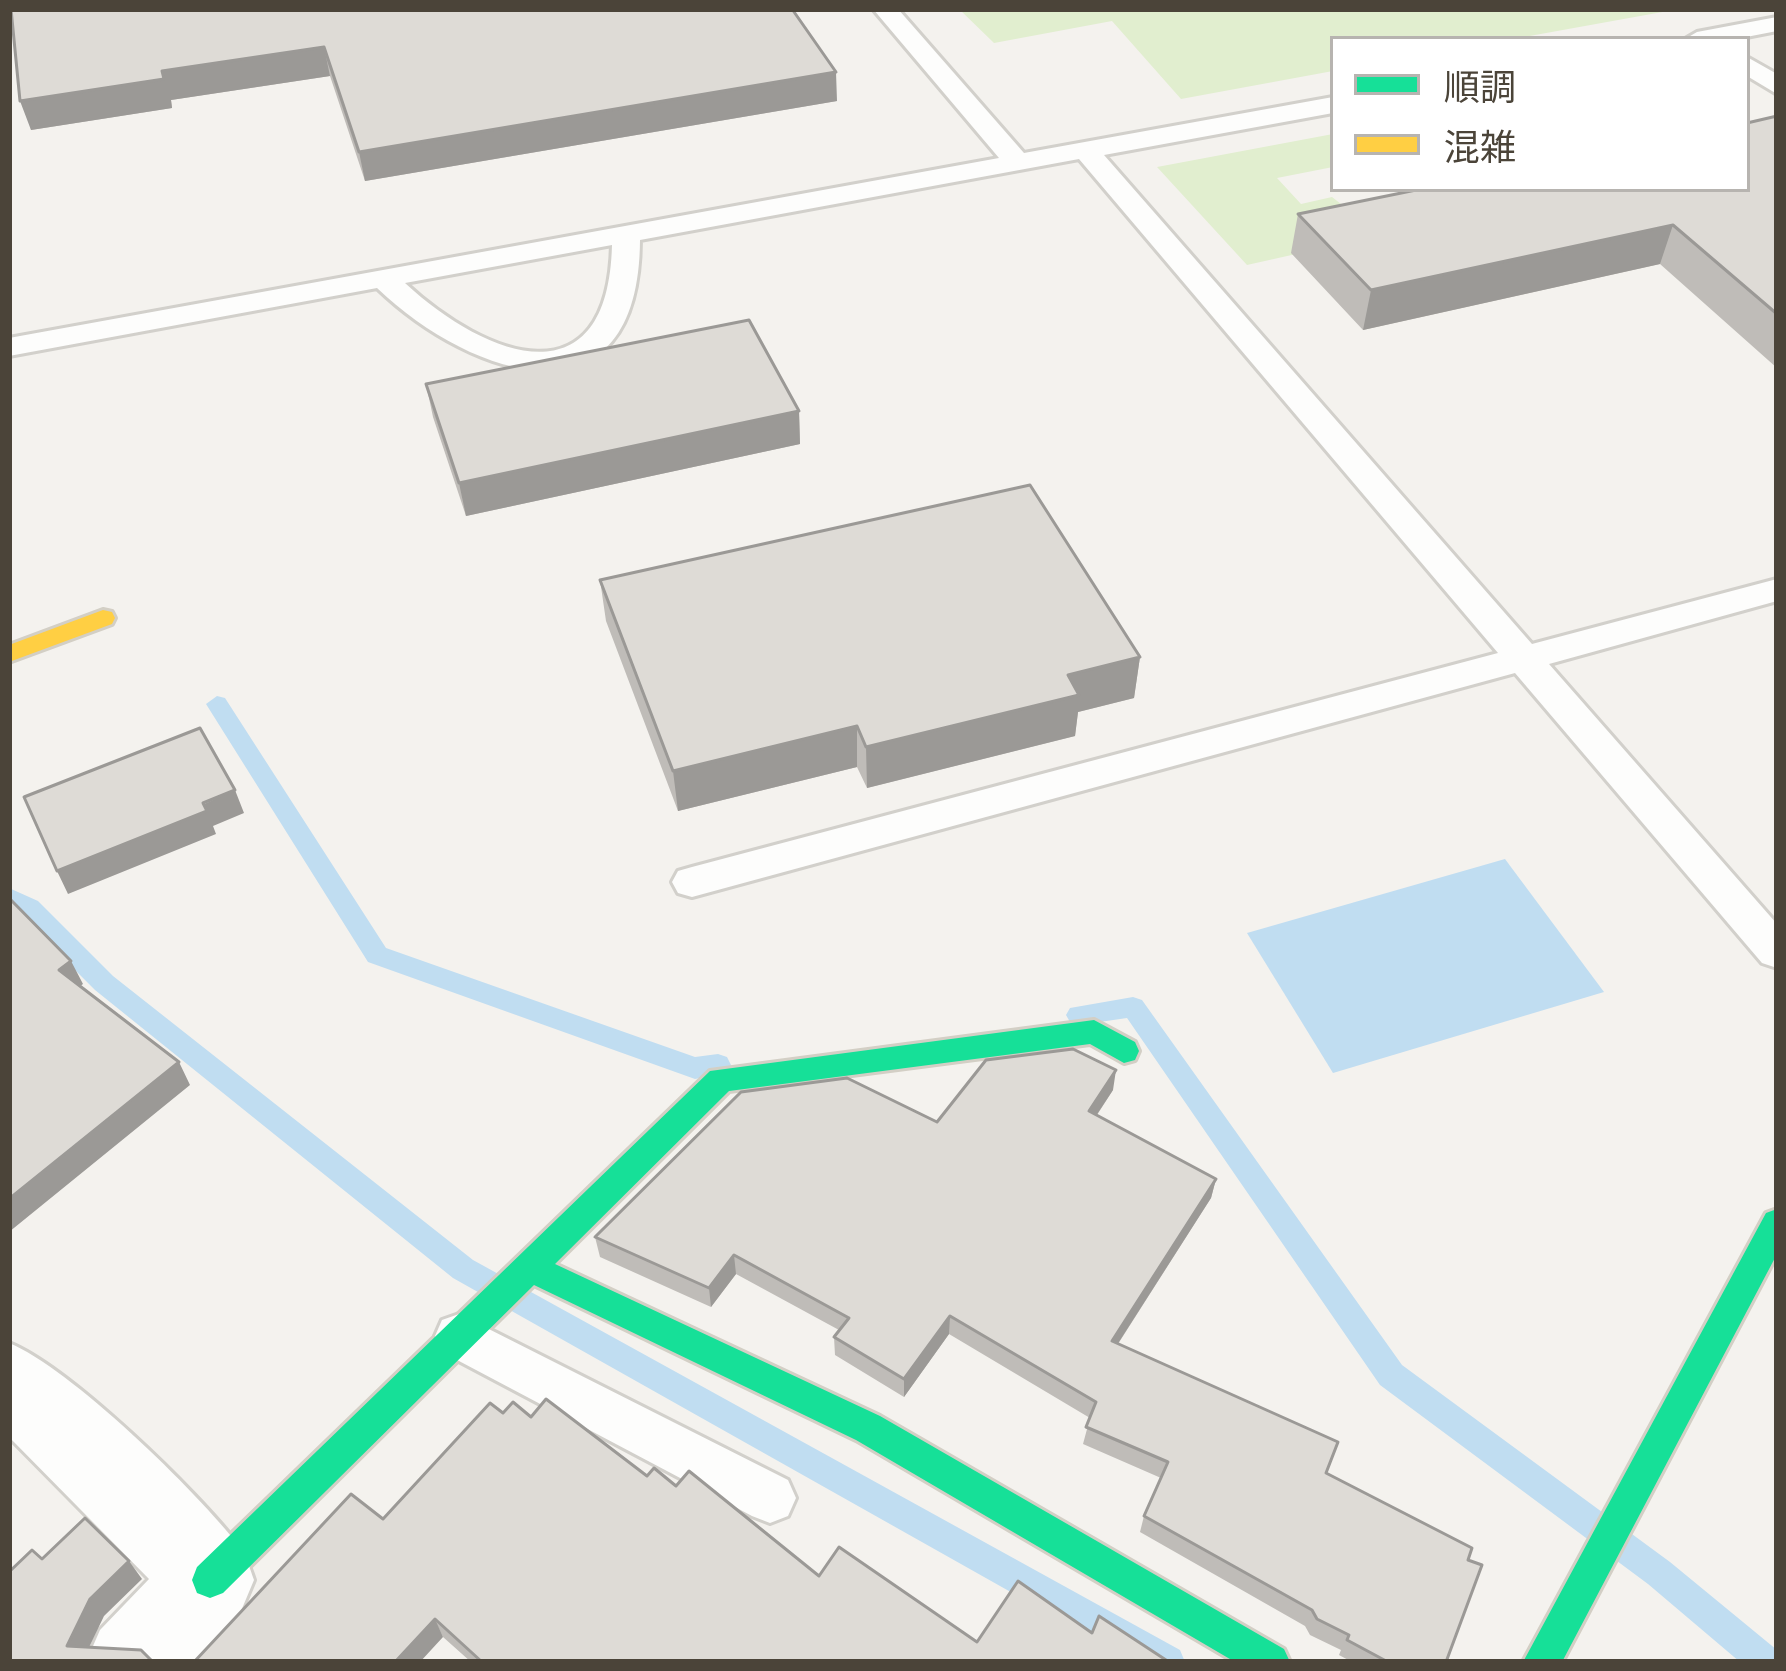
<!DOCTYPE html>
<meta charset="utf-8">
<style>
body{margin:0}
#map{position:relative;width:1786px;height:1671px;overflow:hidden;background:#f4f2ee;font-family:Karla,"Noto Sans JP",sans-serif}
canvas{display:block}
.frame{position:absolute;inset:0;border:12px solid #4b4439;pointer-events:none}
.legend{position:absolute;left:1330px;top:36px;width:420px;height:156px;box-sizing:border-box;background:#fff;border:3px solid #b7b4b0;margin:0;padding:15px 21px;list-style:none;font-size:36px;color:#4b4439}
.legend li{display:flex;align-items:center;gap:24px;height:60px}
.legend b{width:60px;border:3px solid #b7b4b0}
</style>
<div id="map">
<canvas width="1786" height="1671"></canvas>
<div class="frame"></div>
<ul class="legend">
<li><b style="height:15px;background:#16e098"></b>順調</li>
<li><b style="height:15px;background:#ffcf43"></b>混雑</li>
</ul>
</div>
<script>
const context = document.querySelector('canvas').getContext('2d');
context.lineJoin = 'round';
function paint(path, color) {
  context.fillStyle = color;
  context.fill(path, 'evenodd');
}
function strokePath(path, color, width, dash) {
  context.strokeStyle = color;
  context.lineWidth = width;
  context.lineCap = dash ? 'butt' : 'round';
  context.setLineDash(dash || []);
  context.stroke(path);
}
const green = new Path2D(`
 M959,9H1679L1513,39H1333V71L1181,99L1112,21L994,43Z
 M1333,134V167L1277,178L1301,204L1332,197L1381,235L1247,265L1157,167Z`);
const water = new Path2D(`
 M1505,859L1604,992L1333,1073L1247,933Z`);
const stream = new Path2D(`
 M217,696L225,698L386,948L695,1057L718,1054L727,1057L731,1065L727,1073L695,1079L368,962L206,704Z
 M9,888L38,901L113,976L473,1260L1180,1650L1185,1662H1135L453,1278L95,990L20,915L9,909Z
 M1133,997L1142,1000L1402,1365L1670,1562L1777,1650V1662H1740L1648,1584L1380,1385L1127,1018L1079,1025L1070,1022L1066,1015L1070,1008Z`);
const lane = new Path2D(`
 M873,9H898L1024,153L1333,97V113L1104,155L1532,644L1777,579V601L1549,664L1777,924V968L1762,963L1515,673L692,897L678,893L672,882L678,871L692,867L1498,653L1079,159L640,240C639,432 473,380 377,288L9,356V338L999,158ZM612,245C608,404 486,358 405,283Z
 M1777,17V31L1736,39H1685L1697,32Z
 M1747,57L1777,74V94L1747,76Z
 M459,1314L788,1480L796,1498L788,1516L770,1523L752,1516L442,1352L435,1336L442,1320Z`);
const street = new Path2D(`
 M9,1343C69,1367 198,1492 239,1546C246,1555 250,1569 254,1580L241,1611L194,1662H86L100,1630L149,1579L9,1437Z`);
const fast = new Path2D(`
 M1094,1020L1135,1042L1139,1051L1135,1060L1124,1063L1090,1044L729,1091L555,1264L880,1416L1284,1649L1290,1662H1235L856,1440L534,1285L223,1593L210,1598L197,1593L192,1580L197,1567L710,1071Z
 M1777,1209V1254L1562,1662H1523L1766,1213Z`);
const slow = new Path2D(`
 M103,610L112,612L115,618L112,624L9,662V645Z`);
const wall = new Path2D(`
 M11,9L837,101L365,181L330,76L171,100L172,108L31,130Z
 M1777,116V368L1660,264L1363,330L1291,253L1298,214Z
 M426,384L799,411L800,444L466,516L433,417Z
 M600,580L1140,657L1134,698L1078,712L1075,736L867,788L857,767L678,811L606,621Z
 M1113,1090L1097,1115L1216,1179L1211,1198L1118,1344L1326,1473L1446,1662H1352L1339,1655L1341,1650L1310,1635L1305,1626L1140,1532L1144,1516L1161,1478L1083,1444L1090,1418L949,1334L904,1397L835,1355L834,1337L839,1330L736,1274L711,1307L600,1257L595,1237L937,1122Z
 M503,1413L531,1417L647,1476L676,1486L819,1576L977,1642L1092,1633L1169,1662H471L443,1637L383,1519Z`);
const shadedWall = new Path2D(`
 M324,47L330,76L171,100L172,108L31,130L20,101L162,71Z
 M836,72L837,101L365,181L359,152Z
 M1673,225L1660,264L1363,330L1371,290Z
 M799,411L800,444L466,516L459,483Z
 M1140,657L1134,698L1078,712L1075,736L867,788L866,747L1068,675Z
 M857,726V767L678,811L673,771Z
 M235,790L244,813L213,826L216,834L68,894L57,871Z
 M71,961L83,984L71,993L59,970Z
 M179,1062L190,1085L9,1232V1199Z
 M1116,1070L1113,1090L1086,1131L1089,1111Z
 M1216,1179L1211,1198L1108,1359L1112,1341Z
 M734,1255L736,1274L711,1307L709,1288Z
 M950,1316L949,1334L904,1397V1379Z
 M129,1561L142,1579L104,1616L82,1662L67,1646L90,1599Z
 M435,1619L443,1637L420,1662H395Z`);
const building = new Path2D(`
 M11,9H792L836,72L359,152L324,47L162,71L164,79L20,101Z
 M1777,116V314L1673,225L1371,290L1298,214L1421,189H1747V123Z
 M749,320L799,411L459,483L426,384Z
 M1030,485L1140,657L1068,675L1079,695L866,747L857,726L673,771L600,580Z
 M200,728L235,790L203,803L207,811L57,871L24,797Z
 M9,898L71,961L59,970L179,1062L9,1199Z
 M1073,1049L1116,1070L1089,1111L1216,1179L1112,1341L1338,1442L1326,1473L1472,1548L1468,1560L1482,1565L1446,1662H1388L1347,1640L1349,1635L1317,1619L1312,1610L1144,1516L1168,1462L1086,1427L1096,1402L950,1316L904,1379L834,1337L849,1318L734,1255L709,1288L595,1237L741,1092L847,1078L937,1122L986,1060Z
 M546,1399L647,1476L654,1468L676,1486L689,1471L819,1576L839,1547L977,1642L1018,1581L1092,1633L1099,1616L1169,1662H482L435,1619L395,1662H194L351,1494L383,1519L490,1403L503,1413L513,1402L531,1417Z
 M85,1518L129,1561L90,1599L67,1646L141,1650L153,1662H9V1572L32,1550L42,1559Z`);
paint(green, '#e1eecf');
paint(water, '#c0ddf1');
paint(stream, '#c0ddf1');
strokePath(lane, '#d2d0cb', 6);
strokePath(street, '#d2d0cb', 6);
strokePath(fast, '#d3cfc5', 6);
strokePath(slow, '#d3cfc5', 6);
paint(lane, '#fdfdfc');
paint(street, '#fdfdfc');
paint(fast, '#16e098');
paint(slow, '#ffcf43');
paint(wall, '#bfbcb8');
paint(shadedWall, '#9b9996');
paint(building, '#dedbd6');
strokePath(building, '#9b9996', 3);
</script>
